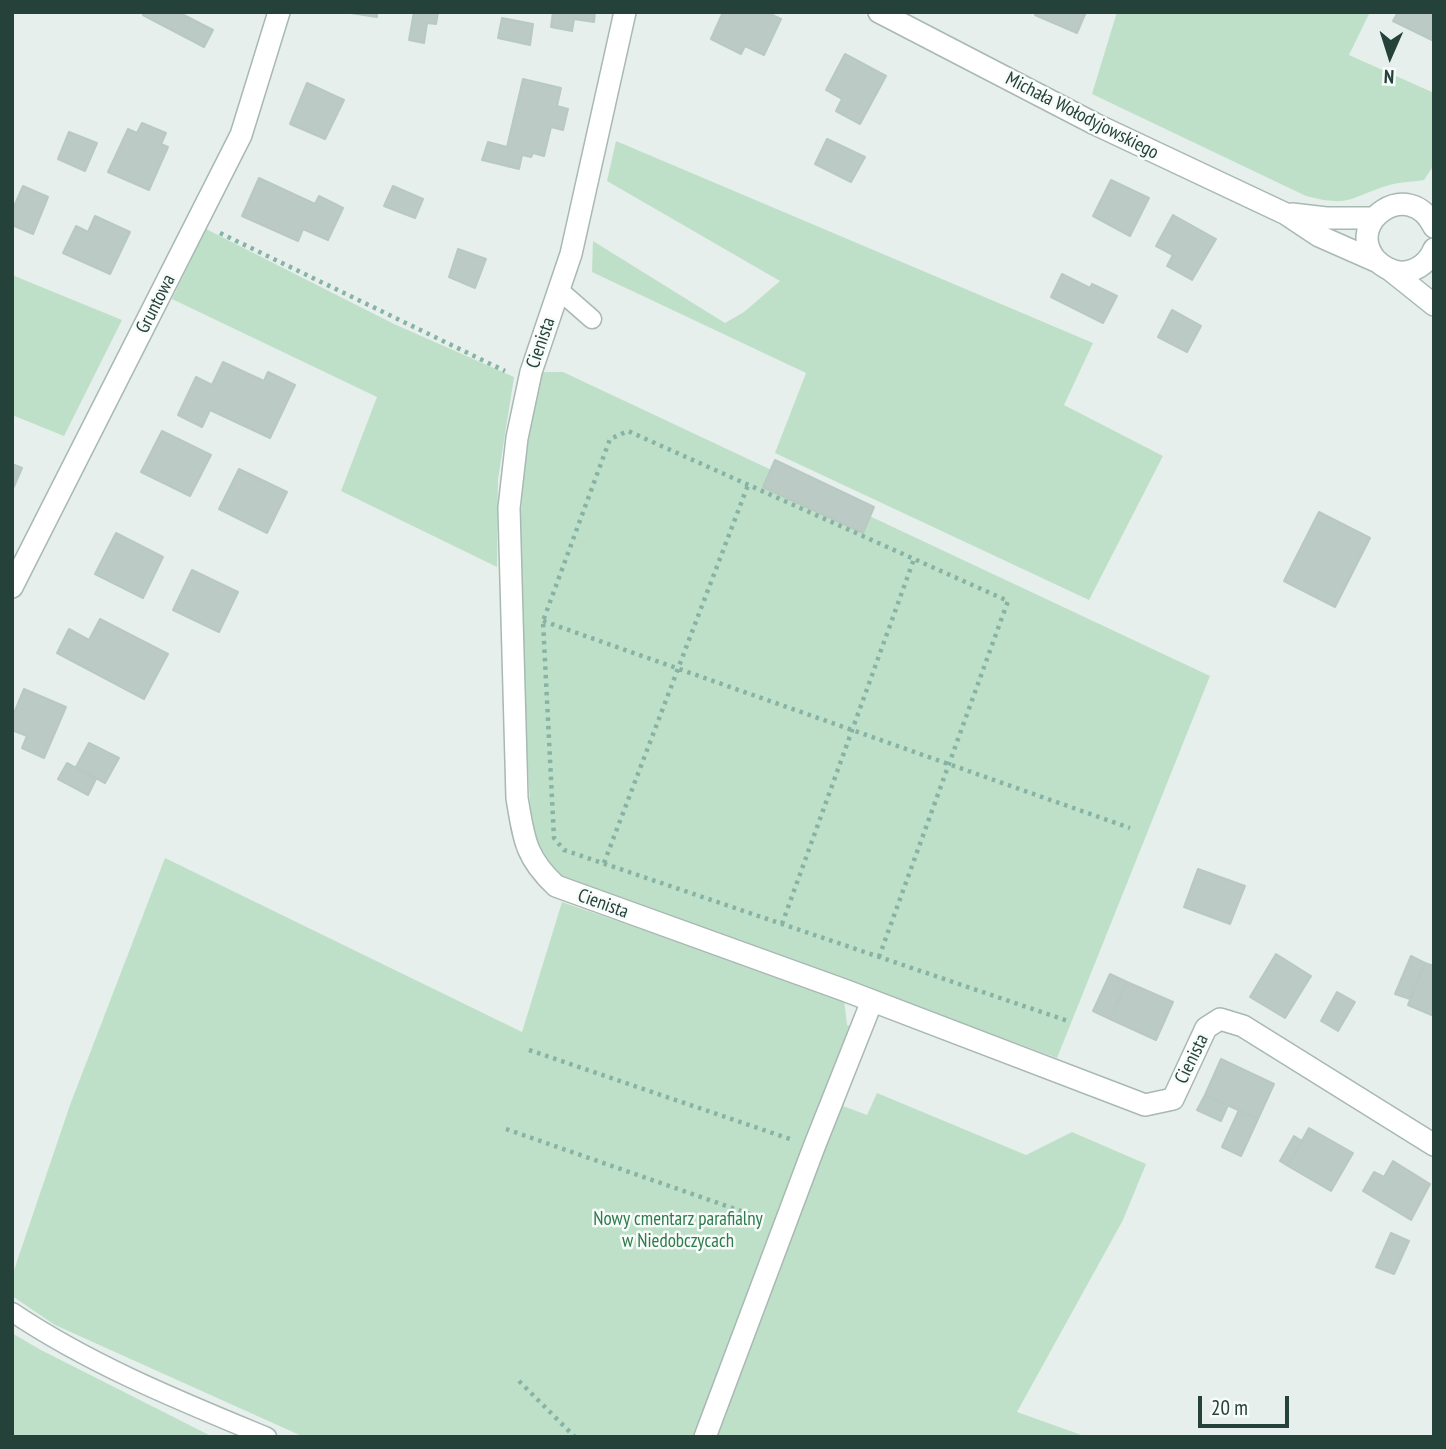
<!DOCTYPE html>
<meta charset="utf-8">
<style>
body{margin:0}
#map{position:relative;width:1446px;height:1449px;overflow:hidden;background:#e6efeb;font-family:"PT Sans Narrow",sans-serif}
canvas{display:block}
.frame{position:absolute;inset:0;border:14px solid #24423a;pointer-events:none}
.north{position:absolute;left:1355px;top:21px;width:70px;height:70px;-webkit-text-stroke:5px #f7fbf9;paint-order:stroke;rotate:183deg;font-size:19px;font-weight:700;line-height:28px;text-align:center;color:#24423a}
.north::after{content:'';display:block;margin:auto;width:24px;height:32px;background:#24423a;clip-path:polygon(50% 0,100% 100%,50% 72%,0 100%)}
.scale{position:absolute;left:1198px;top:1396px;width:91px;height:32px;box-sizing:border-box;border:4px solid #24423a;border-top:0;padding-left:9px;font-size:21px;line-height:24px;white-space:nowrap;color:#24423a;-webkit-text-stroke:5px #f7fbf9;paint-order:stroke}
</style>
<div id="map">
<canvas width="1446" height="1449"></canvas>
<div class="frame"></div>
<div class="north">N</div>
<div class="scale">20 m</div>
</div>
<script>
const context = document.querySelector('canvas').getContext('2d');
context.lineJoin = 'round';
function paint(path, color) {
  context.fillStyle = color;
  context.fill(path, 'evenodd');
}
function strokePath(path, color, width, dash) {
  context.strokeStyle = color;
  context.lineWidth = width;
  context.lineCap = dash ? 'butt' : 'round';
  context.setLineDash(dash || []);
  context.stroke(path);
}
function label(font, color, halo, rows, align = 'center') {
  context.font = font + ' "PT Sans Narrow",sans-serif';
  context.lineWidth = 5;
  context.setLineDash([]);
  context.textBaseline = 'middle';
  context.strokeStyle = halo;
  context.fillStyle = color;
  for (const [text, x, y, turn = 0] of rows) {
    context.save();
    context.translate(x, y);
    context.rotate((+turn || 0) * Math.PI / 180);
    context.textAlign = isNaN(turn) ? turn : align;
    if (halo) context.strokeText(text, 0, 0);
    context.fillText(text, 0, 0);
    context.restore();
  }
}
const green = new Path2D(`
 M1117,12H1370L1349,55L1434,93V165L1424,180C1412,182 1398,182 1386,186C1347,199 1349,207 1306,196L1092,94Z
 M616,141L1093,343L1064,405L1163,456L1089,600L775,453L806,373L592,272L593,241L725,323L744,312L780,281L607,181Z
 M206,229L394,324L514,377L498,479L497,567L341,491L377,397L172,299Z
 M12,275L122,320L64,436L12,415Z
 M539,372H563L1210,676L1057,1058L560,875L532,839C526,716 514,584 524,462C527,432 534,402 539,372Z
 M165,858L522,1032L562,902L844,999L847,1025L870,1034L843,1106L867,1115L877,1093L1026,1155L1072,1132L1146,1164L1123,1220L1017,1412L1087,1437H304L55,1325L12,1296V1276L70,1105Z
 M12,1333L39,1349L213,1437H12Z`);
const building = new Path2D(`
 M144,12H178L213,30L204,47L143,15Z
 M344,12H377V17Z
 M414,12H438L436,24L427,23L424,43L409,40Z
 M553,12H595L594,22L574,19L572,31L551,27Z
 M723,12H766L781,19L764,55L745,46L741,54L711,39Z
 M1037,12H1086L1077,33L1035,15Z
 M1398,12H1434V41L1393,21Z
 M502,18L533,24L530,45L498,38Z
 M845,54L886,76L860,124L836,111L842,99L826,90Z
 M523,79L561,88L557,106L568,109L563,130L551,127L544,156L533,153L531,157L522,155L519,169L482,160L488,142L507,147Z
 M307,83L344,100L325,139L290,124Z
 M142,123L166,133L161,144L168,147L149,190L108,172L128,129L137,133Z
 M69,132L97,143L85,171L58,159Z
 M827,139L865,157L851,182L815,164Z
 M259,178L315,204L319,196L343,208L328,240L303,229L298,241L242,216Z
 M1111,180L1149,198L1130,236L1093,216Z
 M23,186L48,197L33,234L12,225V211Z
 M393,186L423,199L415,218L384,206Z
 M1173,215L1216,239L1192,280L1167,266L1173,255L1156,246Z
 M95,216L130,232L110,274L63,253L76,226L88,232Z
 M458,249L486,259L475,288L449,277Z
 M1062,274L1090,288L1092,284L1117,296L1103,323L1051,297Z
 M1172,310L1201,326L1187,352L1158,337Z
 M223,362L264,381L268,372L295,385L270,438L210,410L202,427L178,415L196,377L212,385Z
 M162,431L211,455L190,496L141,472Z
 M775,460L874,507L863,533L763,487Z
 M12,464L22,468L12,491Z
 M239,469L287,492L267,533L219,509Z
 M1319,512L1370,538L1335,607L1284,581Z
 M116,533L163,557L143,598L95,574Z
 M192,570L238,592L219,632L173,610Z
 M100,619L168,654L144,699L57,653L69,629L89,640Z
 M24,689L66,707L44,758L22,748L27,736L12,730V718Z
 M89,743L119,758L105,783L76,767Z
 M67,763L96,779L88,795L58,779Z
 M1198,869L1245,886L1230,924L1184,907Z
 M1276,954L1311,976L1285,1018L1250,997Z
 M1411,956L1425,963L1410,999L1395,994Z
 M1425,963L1434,966V1016L1408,1005Z
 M1110,974L1127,982L1110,1019L1093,1011Z
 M1127,982L1173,1002L1156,1040L1110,1019Z
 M1337,992L1355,1002L1338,1031L1321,1021Z
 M1221,1059L1274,1084L1258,1119L1205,1095Z
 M1205,1095L1228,1105L1221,1121L1197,1110Z
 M1239,1110L1258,1119L1241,1156L1222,1147Z
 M1309,1128L1353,1153L1331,1191L1288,1166Z
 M1294,1136L1302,1141L1288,1166L1280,1161Z
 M1393,1161L1430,1184L1411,1220L1363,1191L1374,1172L1384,1177Z
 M1391,1233L1409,1241L1394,1274L1376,1267Z`);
const path = new Path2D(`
 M220,233L505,371
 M543,621L1130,828
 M604,863L748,485
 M782,924L914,559
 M879,957L1008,601L628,431L610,439L543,621L554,838L564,850L1068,1021
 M529,1050L790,1139
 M506,1129L761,1218
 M519,1381L575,1437`);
const service = new Path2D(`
 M560,291L592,319
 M12,1312C91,1365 180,1401 267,1437`);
const pedestrian = new Path2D(`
 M705,1437L814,1147L872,1001`);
const minor = new Path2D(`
 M625,12L571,254L531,372L517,438L509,508L517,798C524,839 525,857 556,886L844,990L1145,1105L1173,1099L1206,1028L1220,1019L1243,1026L1434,1145
 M1389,269L1434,305
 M12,587L241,135L279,12`);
const tertiary = new Path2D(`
 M879,12L1095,124L1286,214L1319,236L1378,262
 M1292,214L1326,218H1374
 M1434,227C1410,176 1343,222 1376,260C1384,268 1395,273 1405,272C1419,270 1429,261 1434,249`);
const streetNames = [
 ["Michała Wołodyjowskiego",1082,116,27],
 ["Gruntowa",156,304,-63],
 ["Cienista",541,343,-71],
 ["Cienista",603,904,20],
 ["Cienista",1192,1059,-64]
];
const parkNames = [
 ["Nowy cmentarz parafialny",678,1220],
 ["w Niedobczycach",678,1242]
];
paint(green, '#bfe0c8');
paint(building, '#bbcac4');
strokePath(building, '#b8c9c2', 2);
strokePath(service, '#a8b8b2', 21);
strokePath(pedestrian, '#a8b8b2', 24);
strokePath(minor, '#a8b8b2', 24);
strokePath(tertiary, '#a8b8b2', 24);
strokePath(path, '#86b3a5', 4.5, [3.5, 5]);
strokePath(service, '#fff', 18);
strokePath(pedestrian, '#fff', 21);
strokePath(minor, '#fff', 21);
strokePath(tertiary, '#fff', 21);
label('19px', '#24423a', '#f7fbf9', streetNames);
label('19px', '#2d7a4b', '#f7fbf9', parkNames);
</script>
